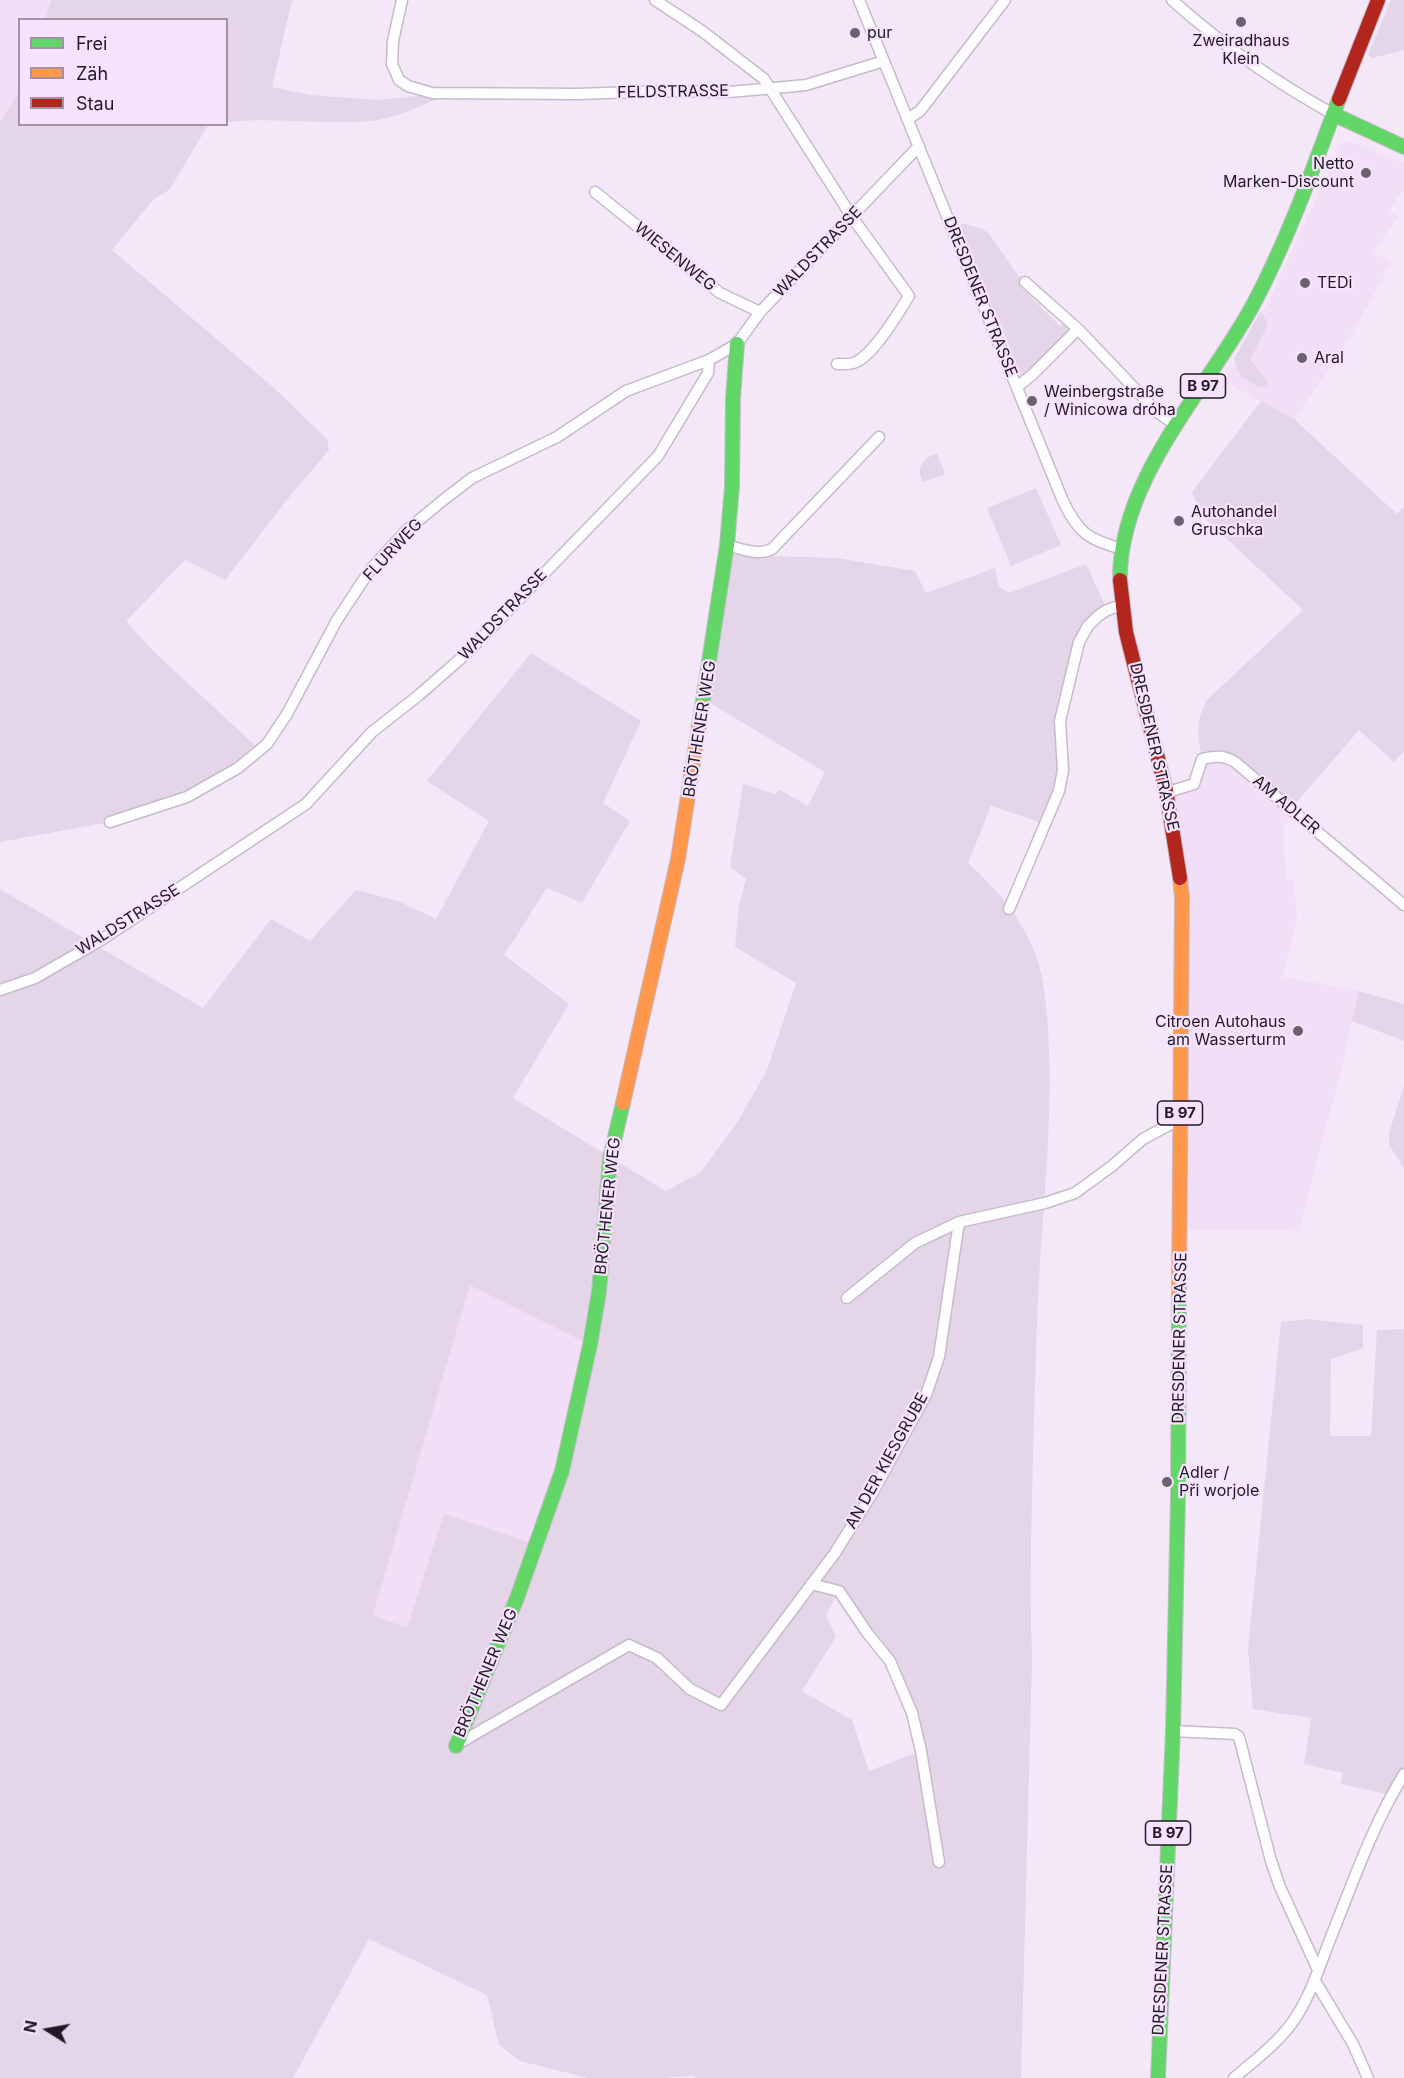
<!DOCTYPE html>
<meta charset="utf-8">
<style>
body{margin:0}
#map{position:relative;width:1404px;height:2078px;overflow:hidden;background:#f4e8f8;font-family:Inter,sans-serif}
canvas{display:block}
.legend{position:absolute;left:18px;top:18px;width:210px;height:108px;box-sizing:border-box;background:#f7e2fe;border:2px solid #a192a6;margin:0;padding:8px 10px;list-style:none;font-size:18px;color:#211a23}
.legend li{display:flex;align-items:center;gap:12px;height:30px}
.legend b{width:30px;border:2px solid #a192a6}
.north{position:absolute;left:18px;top:2000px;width:60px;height:60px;-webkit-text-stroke:4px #f7e2fe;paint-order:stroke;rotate:281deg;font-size:16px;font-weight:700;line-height:24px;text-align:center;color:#211a23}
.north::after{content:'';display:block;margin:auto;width:21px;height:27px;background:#211a23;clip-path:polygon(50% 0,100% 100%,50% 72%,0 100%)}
</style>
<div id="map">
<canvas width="1404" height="2078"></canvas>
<ul class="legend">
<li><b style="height:8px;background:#63d668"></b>Frei</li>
<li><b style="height:8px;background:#ff974d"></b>Zäh</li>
<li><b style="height:8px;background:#b3261e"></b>Stau</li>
</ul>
<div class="north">N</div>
</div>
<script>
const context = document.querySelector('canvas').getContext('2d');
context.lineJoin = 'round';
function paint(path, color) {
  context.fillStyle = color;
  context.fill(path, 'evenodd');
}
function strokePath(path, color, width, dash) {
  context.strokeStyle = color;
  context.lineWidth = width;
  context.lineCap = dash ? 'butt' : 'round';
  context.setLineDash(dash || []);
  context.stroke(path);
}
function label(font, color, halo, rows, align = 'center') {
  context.font = font + ' Inter,sans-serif';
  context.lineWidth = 4.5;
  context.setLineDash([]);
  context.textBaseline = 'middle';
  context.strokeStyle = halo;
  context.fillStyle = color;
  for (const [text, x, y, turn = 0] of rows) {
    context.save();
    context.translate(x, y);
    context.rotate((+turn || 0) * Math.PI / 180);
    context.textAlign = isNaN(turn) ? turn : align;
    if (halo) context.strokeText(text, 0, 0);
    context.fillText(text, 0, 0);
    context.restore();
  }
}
const built = new Path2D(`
 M0,0H50L45,19L20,20L19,91L0,123Z
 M1342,142L1358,144L1404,163V188L1389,211L1399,216L1373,252L1392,262L1342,351L1294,419L1224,382L1270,299Z
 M1227,757L1294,813L1283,829L1286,877L1294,880L1297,917L1283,977L1359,991L1340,1074L1299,1231L1181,1229L1182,1057L1169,792L1195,784L1202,759Z
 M470,1284L590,1345L537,1545L407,1629L373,1615Z`);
const green = new Path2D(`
 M51,0H292L272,87L310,95L378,100L458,92C430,100 398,119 370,121C323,125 274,117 227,122L226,20H45Z
 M1391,0H1404V50L1372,58L1368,55Z
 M19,91L20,124L208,125L170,189L153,200L112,250L273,387L327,439L329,450L290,496L225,580L185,560L126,621L152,650L260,750L187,797L110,822L0,842V123Z
 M961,223L983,229L989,234L1022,281L1020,286L1060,326L1065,321L1070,325L1071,330L1033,369L1021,378L1001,324L988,298L959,229Z
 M1261,311L1268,324L1250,360L1267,381V386L1259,388L1240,375L1234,359Z
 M1261,401L1294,419L1397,514L1404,507V751L1394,762L1359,730L1296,803L1286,805L1235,762L1202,759C1198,735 1195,722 1207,700L1303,610L1199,513L1192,492Z
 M934,454H937L944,470V475L923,482C916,469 922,460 934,454Z
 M1036,488L1061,545L1011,566L987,508Z
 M727,545L769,551L775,556L837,558L915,571L926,593L995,568L999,587L1009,593L1086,564L1107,609L1088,625L1068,683L1062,760L1045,824L991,806L968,863C996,888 1021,917 1035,953C1044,977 1046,1003 1048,1029C1053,1102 1046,1174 1041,1247C1037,1304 1036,1362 1034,1419C1032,1499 1029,1580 1032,1660L1021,2078H696L693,2076L660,2078H588L520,2061L499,2045L487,1995L369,1939L293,2078H0V889L203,1008L271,919L310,941L356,890L398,901L436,919L489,821L427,781L531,653L641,721L603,803L630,821L582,903L547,888L504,955L569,1004L513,1098L666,1191L701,1172L738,1121L767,1070L796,983L735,947L739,906L746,879L730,867L743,784L775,794L780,790L808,806L825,772L705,700ZM470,1285L590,1345L537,1545L444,1514L407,1628L373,1615ZM839,1592L889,1661L921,1751L869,1771L852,1720L802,1691L836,1637L826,1615Z
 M1359,991L1404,1004V1041L1352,1021Z
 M1404,1086V1168L1389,1145V1133Z
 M1307,1319L1363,1325V1348L1331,1359L1330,1436H1371L1377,1330L1404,1329V1773L1391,1795L1341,1784L1343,1773L1304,1764L1311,1718L1253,1709L1248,1649L1281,1322Z`);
const street = new Path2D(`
 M402,0L393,41L392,64L399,80L408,86L432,93L577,94L665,91L728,92L764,89L806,85L884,61
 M655,0L702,31L764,79L852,217L909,296C898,314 874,354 856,362C851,365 843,364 837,364
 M859,0L1063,501C1079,534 1088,539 1122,549
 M1172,0C1222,45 1275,82 1333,114
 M908,119L920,111L1005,0
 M595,192L720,293L760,312
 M1025,282L1078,329L1157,412L1176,425
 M1017,387L1032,375L1078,329
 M727,545C742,549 758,556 772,549L879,437
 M1168,792L1194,784L1202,759C1215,756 1223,755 1235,762L1404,905
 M110,822L187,797L238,768L267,744L287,714L337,620L370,570L407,530L442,501L472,478L557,437L626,391L709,360
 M1009,909L1059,791L1063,770L1060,721L1079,642L1088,626L1098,616L1107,610L1122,605
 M0,990L35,978L101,940L306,804L372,732L419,695L467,653L658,456L708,373L709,360L737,344L760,312L919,146
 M847,1298L915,1243L959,1222L1045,1203L1075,1193L1112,1166L1143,1139L1180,1119
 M811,1584L839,1591L868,1634L890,1661L912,1713L921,1751L939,1862
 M1173,1731L1235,1734L1239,1737L1271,1861L1280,1887L1318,1970
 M456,1745L629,1645L657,1658L690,1689L721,1705L835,1553L873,1492L926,1395L939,1357L959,1222
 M1315,1981L1353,2044L1368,2078
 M1234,2078C1250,2064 1268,2051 1282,2035C1306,2010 1317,1973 1329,1942C1352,1885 1372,1826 1404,1774`);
const fast = new Path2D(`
 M1333,114L1404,147
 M1120,580C1119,478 1207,390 1253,305C1288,239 1313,169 1339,99
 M702,707L727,545L732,487L733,398L737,344
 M456,1746L517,1598L562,1471L590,1345L599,1292L610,1158L623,1103
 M1158,2078L1173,1731L1178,1498L1179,1294`);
const slow = new Path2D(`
 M623,1103L678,859L702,707
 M1179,1294L1182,897L1180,878`);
const jam = new Path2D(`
 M1339,99L1378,0
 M1120,580L1126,632L1166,790L1180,878`);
const markers = [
 [1241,22,6,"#6b626e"],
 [855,33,6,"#6b626e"],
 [1366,173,6,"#6b626e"],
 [1305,283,6,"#6b626e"],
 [1302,358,6,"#6b626e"],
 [1032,401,6,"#6b626e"],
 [1179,521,6,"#6b626e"],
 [1298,1031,6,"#6b626e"],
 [1167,1482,6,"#6b626e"]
];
const shields = [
 [1203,386,45],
 [1180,1113,45],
 [1168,1833,45]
];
const shieldNames = [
 ["B 97",1203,386],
 ["B 97",1180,1113],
 ["B 97",1168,1833]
];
const poiNames = [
 ["pur",867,33],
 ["Zweiradhaus",1241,41,"center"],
 ["Klein",1241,59,"center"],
 ["Netto",1354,164,"right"],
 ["Marken-Discount",1354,182,"right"],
 ["TEDi",1317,283],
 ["Aral",1314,358],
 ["Weinbergstraße",1044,392],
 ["/ Winicowa dróha",1044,410],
 ["Autohandel",1191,512],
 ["Gruschka",1191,530],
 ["Citroen Autohaus",1286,1022,"right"],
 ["am Wasserturm",1286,1040,"right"],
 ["Adler /",1179,1473],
 ["Při worjole",1179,1491]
];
const streetNames = [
 ["FELDSTRASSE",673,92,-1],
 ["WALDSTRASSE",818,252,-46],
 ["WIESENWEG",675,257,39],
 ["DRESDENER STRASSE",980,297,68],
 ["FLURWEG",393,550,-47],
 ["WALDSTRASSE",503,615,-46],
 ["BRÖTHENER WEG",700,729,-81],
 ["DRESDENER STRASSE",1154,747,77],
 ["AM ADLER",1286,805,40],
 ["WALDSTRASSE",128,920,-32],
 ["BRÖTHENER WEG",608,1206,-84],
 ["DRESDENER STRASSE",1180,1338,-89],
 ["AN DER KIESGRUBE",887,1461,-61],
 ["BRÖTHENER WEG",486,1673,-67],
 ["DRESDENER STRASSE",1163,1950,-87]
];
paint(built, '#f1def7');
paint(green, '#e4d5e8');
strokePath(street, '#c5bcc8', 13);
strokePath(fast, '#c5bcc8', 16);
strokePath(slow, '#c5bcc8', 16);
strokePath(jam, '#c5bcc8', 16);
strokePath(street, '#fdfcfe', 10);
strokePath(fast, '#63d668', 14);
strokePath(slow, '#ff974d', 14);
strokePath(jam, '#b3261e', 14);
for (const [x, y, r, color] of markers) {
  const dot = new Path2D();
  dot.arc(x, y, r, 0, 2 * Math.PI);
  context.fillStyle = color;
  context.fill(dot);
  strokePath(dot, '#f7e2fe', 2);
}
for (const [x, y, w] of shields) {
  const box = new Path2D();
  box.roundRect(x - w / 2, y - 12, w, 24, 4.5);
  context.fillStyle = '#f7e2fe';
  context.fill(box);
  strokePath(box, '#211a23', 1.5);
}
label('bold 15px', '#211a23', null, shieldNames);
label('16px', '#211a23', '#f7e2fe', poiNames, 'left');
label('16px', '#211a23', '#f7e2fe', streetNames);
</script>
